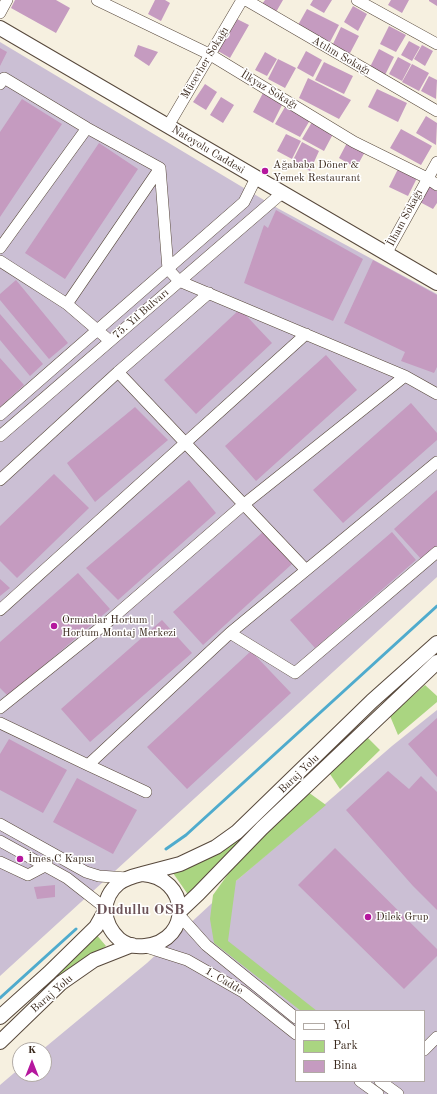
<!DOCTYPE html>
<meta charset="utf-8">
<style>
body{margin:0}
#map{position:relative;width:437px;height:1094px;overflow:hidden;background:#f6f0e0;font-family:"Old Standard TT",serif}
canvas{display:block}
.legend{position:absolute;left:295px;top:1010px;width:130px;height:72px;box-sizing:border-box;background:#fff;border:1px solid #b1aaa5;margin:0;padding:5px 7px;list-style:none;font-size:12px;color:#3b2a1e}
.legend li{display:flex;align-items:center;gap:8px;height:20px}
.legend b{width:20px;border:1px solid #b1aaa5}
.north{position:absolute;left:12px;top:1042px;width:40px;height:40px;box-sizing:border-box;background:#fff;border:1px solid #b1aaa5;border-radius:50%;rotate:0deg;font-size:11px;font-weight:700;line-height:16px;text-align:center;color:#3b2a1e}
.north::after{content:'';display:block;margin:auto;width:14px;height:18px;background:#b5179e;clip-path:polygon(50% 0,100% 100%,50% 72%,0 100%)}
</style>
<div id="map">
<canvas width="437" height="1094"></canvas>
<ul class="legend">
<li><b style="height:5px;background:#fff"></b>Yol</li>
<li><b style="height:11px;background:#aad581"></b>Park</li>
<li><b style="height:11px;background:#c59bc0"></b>Bina</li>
</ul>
<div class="north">K</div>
</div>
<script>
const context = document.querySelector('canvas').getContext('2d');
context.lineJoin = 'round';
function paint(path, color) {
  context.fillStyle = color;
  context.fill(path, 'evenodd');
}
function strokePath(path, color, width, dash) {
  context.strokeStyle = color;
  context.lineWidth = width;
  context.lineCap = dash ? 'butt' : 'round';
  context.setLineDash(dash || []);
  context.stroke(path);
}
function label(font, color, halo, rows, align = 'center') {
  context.font = font + ' "Old Standard TT",serif';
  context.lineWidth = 3;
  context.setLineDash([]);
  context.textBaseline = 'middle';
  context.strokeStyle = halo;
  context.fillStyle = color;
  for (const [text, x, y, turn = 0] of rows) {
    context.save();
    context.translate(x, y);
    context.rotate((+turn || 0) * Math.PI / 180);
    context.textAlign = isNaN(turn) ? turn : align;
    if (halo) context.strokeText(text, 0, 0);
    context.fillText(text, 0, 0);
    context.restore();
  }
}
const industrial = new Path2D(`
 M0,42L279,209L437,294V577L0,976Z
 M437,710V1094H0V1085L20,1068V1074H44V1050H42L147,963L236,881L392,746ZM296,1011H424V1081H296Z`);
const green = new Path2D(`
 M425,685L437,696V702L398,735L390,716Z
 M367,737L380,750L340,789L328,771Z
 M308,792L326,805L236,881L228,941L317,1011H301L214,943L210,919L213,895L231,870Z
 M242,839L189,896L173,873Z
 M95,933L106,946L58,980L54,975Z`);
const stream = new Path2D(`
 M166,849L186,835L437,606
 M0,998L76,929`);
const building = new Path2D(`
 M15,0H56L70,8L56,33L11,8Z
 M155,0H165L170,3L161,21L148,14Z
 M265,0H283L276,12L262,4Z
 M313,0H332L324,13L310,5Z
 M391,0H409L402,13L388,5Z
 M429,0H437V6L429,1Z
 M353,6L367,14L358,31L344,22Z
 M307,9L339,25L330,42L298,25Z
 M237,19L249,25L230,58L218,51Z
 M389,26L406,35L396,52L380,44Z
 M341,27L359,36L349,55L332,46Z
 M409,41L420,47L412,61L401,55Z
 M138,45L158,52L149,66L134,56Z
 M422,45L433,51L425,66L414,59Z
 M0,48L7,52L0,66Z
 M379,49L394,57L385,75L370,67Z
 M306,51L322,60L313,77L297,68Z
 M265,52L277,59L267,76L255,70Z
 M398,57L411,64L402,81L389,74Z
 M278,59L296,68L285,88L268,79Z
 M324,62L353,76L344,94L315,80Z
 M412,64L429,73L419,91L402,82Z
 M429,76L437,80L436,99L421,91Z
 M308,78L351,100L339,119L299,98Z
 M205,84L217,92L206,110L193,102Z
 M377,89L407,103L398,122L368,107Z
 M263,93L283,103L273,123L253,112Z
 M221,97L234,105L223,123L210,115Z
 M22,99L62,124L0,217V132Z
 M285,107L310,120L300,137L275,124Z
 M426,116L437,123L436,145L416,133Z
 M312,122L333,134L324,151L302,139Z
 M401,129L432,146L421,165L390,148Z
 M286,134L301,141L292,159L277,151Z
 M348,141L366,150L356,168L339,158Z
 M302,142L319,151L310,171L292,162Z
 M99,143L138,169L65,279L25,253Z
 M398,169L417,178L408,196L389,187Z
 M429,183L437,188V203L433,209L418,201Z
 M276,210L363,259L333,321L244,283L264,225L268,228Z
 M373,260L437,295V367L434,373L401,361L405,352L344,323Z
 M16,280L68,343L49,359L0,300V294Z
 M240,309L272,343L196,414L164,380Z
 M0,314L43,364L30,376L0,340Z
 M326,355L357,390L256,481L225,446Z
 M0,358L24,385L0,407Z
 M411,403L437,433V440L343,523L313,490Z
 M135,407L168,440L95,502L67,463Z
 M54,474L89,508L17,578L0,561V526Z
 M189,480L216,513L118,600L86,568Z
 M437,490V546L422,560L394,529Z
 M263,532L292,564L203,645L173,612Z
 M392,532L416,560L315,648L290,620Z
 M78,573L110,609L8,696L0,688V642Z
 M0,579L10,588L0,596Z
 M162,620L192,653L90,742L61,709Z
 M251,651L291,693L187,789L147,747Z
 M437,718V777L408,744Z
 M9,739L67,770L43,813L0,790V754Z
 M388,771L409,789L421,776L437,792V910L413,886L346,810Z
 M77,778L137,810L113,854L53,822Z
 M335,848L437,949V956L404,989L298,885Z
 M55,885V897L37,899L34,887Z`);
const minor = new Path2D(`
 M97,0L209,54L354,142L427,178L437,185
 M246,0L437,111
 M357,0L437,44
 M0,13L7,0
 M0,84L4,78L87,128L160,168L168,269L179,281L405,376
 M168,126L242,0
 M0,248L87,128
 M386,254L437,162
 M0,261L67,304L110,341
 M67,304L160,168
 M118,372L209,293
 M0,415L244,202L256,178
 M0,436L282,193
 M0,480L118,372L306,570
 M0,610L306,334
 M230,633L437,462
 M0,708L110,620L243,505L405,376L437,394
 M0,723L88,765
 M146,792L88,765L230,633L295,673L437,552
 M0,824L86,872L99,876L127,878
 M0,841L67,878L104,907
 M0,862L28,875L45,866L47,862
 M180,916L206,945L296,1018
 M143,946L187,960L243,992L296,1034
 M424,1050L437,1037
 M360,1081L378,1094
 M380,1081L398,1094`);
const major = new Path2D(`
 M0,28L437,283
 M142,874L180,864L216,847L237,832L372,701L437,643
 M142,874C189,877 194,940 145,946C136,947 126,945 119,939C102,923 100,899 119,883C126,878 134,876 142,874Z
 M180,911L198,894L262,828L437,662
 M0,1017L49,973L96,927L104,913
 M0,1042L61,983L94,960L132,945`);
const markers = [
 [265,171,4,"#b5179e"],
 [54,626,4,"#b5179e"],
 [20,859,4,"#b5179e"],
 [368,917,4,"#b5179e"]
];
const streetNames = [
 ["Atılım Sokağı",341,56,30],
 ["Mücevher Sokağı",205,63,-59],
 ["İlkyaz Sokağı",269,90,31],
 ["Natoyolu Caddesi",208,150,31],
 ["İlham Sokağı",405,218,-62],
 ["75. Yıl Bulvarı",141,314,-41],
 ["Baraj Yolu",299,774,-44],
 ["1. Cadde",224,981,31],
 ["Baraj Yolu",52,994,-41]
];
const poiNames = [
 ["Ağababa Döner &",273,165],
 ["Yemek Restaurant",273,178],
 ["Ormanlar Hortum |",62,620],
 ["Hortum Montaj Merkezi",62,633],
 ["İmes C Kapısı",28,859],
 ["Dilek Grup",376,917]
];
const districtNames = [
 ["Dudullu OSB",140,910]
];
paint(industrial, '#cbbfd4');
paint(green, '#aad581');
strokePath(stream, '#4fabcd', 3);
paint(building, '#c59bc0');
strokePath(minor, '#57483b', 12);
strokePath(major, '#57483b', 16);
strokePath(minor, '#fff', 11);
strokePath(major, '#fff', 14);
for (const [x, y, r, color] of markers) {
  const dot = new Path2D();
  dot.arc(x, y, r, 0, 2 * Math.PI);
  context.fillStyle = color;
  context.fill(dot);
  strokePath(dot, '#fff', 1.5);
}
label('11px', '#3b2a1e', '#fff', streetNames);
label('11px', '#3b2a1e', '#fff', poiNames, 'left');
label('bold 15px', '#6b5257', '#fff', districtNames);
</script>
